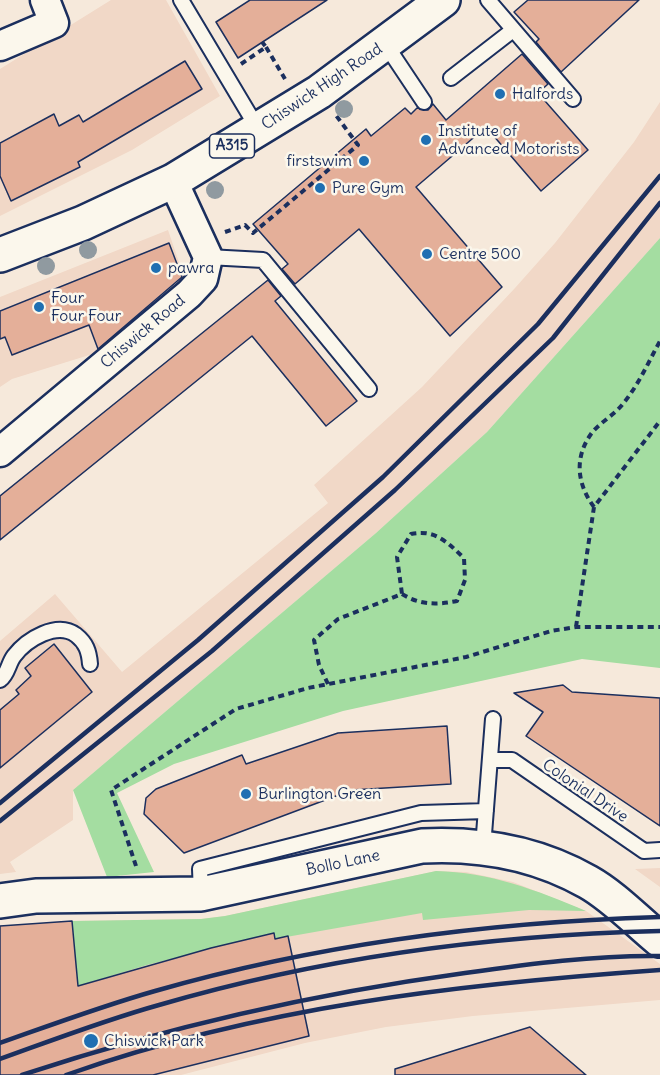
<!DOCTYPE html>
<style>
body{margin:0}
canvas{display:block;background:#f6e9db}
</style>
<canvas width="660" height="1075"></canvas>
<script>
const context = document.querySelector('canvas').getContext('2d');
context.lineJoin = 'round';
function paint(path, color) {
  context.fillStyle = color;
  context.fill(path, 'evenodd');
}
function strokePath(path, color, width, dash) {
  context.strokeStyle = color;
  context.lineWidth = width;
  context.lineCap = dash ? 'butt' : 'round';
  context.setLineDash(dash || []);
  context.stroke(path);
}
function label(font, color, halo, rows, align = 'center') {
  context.font = font + ' Delius,sans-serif';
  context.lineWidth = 5;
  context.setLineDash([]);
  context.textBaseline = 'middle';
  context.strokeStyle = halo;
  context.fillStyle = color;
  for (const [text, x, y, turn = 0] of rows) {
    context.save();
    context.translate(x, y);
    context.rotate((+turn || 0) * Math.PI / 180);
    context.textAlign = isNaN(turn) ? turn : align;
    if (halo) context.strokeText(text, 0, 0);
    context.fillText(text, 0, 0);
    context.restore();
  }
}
const built = new Path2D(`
 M111,0H166L220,96L132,150L0,216V69Z
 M660,102V238L487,432L376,533L73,790V820L10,862L16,872L0,874V641L55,594L122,672L328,503L314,485L422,387L515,288L555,243L634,142Z
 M168,230L184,277L133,325L99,352L12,379L0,387V297Z
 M660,868V887L635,869Z
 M436,871L466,872L513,882L586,911L660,964V1000L473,1016L386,1027L305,1043L181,1075H0V926L72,921L201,919L225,916Z`);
const green = new Path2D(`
 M660,238V668L582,659L343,711L174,764L117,793L154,872L107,877L73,790L376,533L487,432Z
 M436,871C490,872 536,890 586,911L529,910L423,920L422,913L275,939L274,933L147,965L78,986L72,921L201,919L225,916Z`);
const building = new Path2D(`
 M250,0H327L238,58L216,22Z
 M528,0H639L561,72L536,42L539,39L514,12Z
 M522,54L548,84L538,93L588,150L541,191L486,127L416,187L502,287L450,336L359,229L295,284L282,269L288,264L253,224L366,129L371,136L405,108L411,114L417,108L428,110L433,104L446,120Z
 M185,61L202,89L78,162L80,167L11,201L0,176V143L54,114L59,126L79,115L83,122Z
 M169,243L182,277L98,349L89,325L12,355L5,337L0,339V311Z
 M268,280L281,296L275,301L357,401L326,426L252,336L0,540V496Z
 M54,644L92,692L0,768V710L19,694L16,690L31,676L25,668Z
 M563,685L572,692L660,698V826L526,736L543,712L514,693Z
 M447,726L451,784L352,790L184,853L144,814L146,798L156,789L242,755L246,764L338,733Z
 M72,921L78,986L211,948L274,933L275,939L288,936L309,1036L153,1075H0V926Z
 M530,1027L586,1075H395V1069Z`);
const path = new Path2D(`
 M266,47L285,79
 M241,64L266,47L262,42
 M225,232L245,225L253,233L358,145L335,114
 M594,507C577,484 574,458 591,434C599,423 613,416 622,405C638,386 648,363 660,341
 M576,627L594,507L660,421
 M328,684L319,665L314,640L338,619L402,594C420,605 436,605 457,601L465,580L464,558C447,542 435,529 411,534L397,557L402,594
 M136,866L111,790L236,709L308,688L466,657L551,631L576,627H660`);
const lane = new Path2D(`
 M181,0L258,129
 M488,0L573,99
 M386,45L424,102
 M451,78L513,30
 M208,257L263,260L369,389
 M0,680C8,674 8,664 14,656C27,639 57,621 76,635C86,643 89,651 90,664
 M491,760H512L644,851L660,850
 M483,847L493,719
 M201,894L200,869L421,813L486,811`);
const street = new Path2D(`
 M0,46L54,23L45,0
 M0,452L189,294L203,279L208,257L173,181`);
const secondary = new Path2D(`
 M0,901L36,896L201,894L422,846C480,843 537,853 588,882C613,896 637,921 660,940`);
const primary = new Path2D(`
 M0,255L83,223L173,181L319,92L443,0`);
const rail = new Path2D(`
 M0,803L198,640L383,477L538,324L660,176
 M0,821L212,651L395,490L553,338L660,203
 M0,1043C51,1025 102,1006 155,991C319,944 489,922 660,917
 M0,1059C53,1040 105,1020 159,1005C320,958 492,935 660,931
 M22,1075C170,1026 311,994 465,973C529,964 596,955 660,956
 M66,1075C258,1007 459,984 660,970`);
const trees = [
 [344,109],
 [215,190],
 [88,250],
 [46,266]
];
const markers = [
 [500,94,6,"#1f6fb2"],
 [426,140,6,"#1f6fb2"],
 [364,161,6,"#1f6fb2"],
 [320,188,6,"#1f6fb2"],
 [427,254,6,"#1f6fb2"],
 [156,268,6,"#1f6fb2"],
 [39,307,6,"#1f6fb2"],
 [246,794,6,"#1f6fb2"],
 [91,1041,8,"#1f6fb2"]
];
const shields = [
 [232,146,45]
];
const shieldNames = [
 ["A315",232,146]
];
const streetNames = [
 ["Chiswick High Road",322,87,-34],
 ["Chiswick Road",143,332,-40],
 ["Colonial Drive",585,791,34],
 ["Bollo Lane",343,863,-12]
];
const poiNames = [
 ["Halfords",512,94],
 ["Institute of",438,131],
 ["Advanced Motorists",438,149],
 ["firstswim",352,161,"right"],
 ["Pure Gym",332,188],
 ["Centre 500",439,254],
 ["pawra",168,268],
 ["Four",51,298],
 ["Four Four",51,316],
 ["Burlington Green",258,794],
 ["Chiswick Park",104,1041]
];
paint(built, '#f1d8c7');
paint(green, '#a4dda1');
paint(building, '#e4af99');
strokePath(building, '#1b2f5e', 1.5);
strokePath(lane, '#1b2f5e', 18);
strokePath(street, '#1b2f5e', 33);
strokePath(secondary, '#1b2f5e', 38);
strokePath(primary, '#1b2f5e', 38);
strokePath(path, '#1b2f5e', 4, [6, 4.5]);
strokePath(lane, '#fbf7ec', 14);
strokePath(street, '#fbf7ec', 28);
strokePath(secondary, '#fbf7ec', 33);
strokePath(primary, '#fbf7ec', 33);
strokePath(rail, '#1b2f5e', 4.5);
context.fillStyle = '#909aa0';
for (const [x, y] of trees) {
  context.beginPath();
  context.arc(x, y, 9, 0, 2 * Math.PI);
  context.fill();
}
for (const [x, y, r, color] of markers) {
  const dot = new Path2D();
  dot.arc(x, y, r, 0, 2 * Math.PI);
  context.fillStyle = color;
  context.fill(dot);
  strokePath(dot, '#fbf7ec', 2);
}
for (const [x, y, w] of shields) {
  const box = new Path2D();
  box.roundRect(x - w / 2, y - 12, w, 24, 4.5);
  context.fillStyle = '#fbf7ec';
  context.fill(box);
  strokePath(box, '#1b2f5e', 1.5);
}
label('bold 15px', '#1b2f5e', null, shieldNames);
label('16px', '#1b2f5e', '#fbf7ec', streetNames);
label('16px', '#1b2f5e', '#fbf7ec', poiNames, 'left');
</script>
